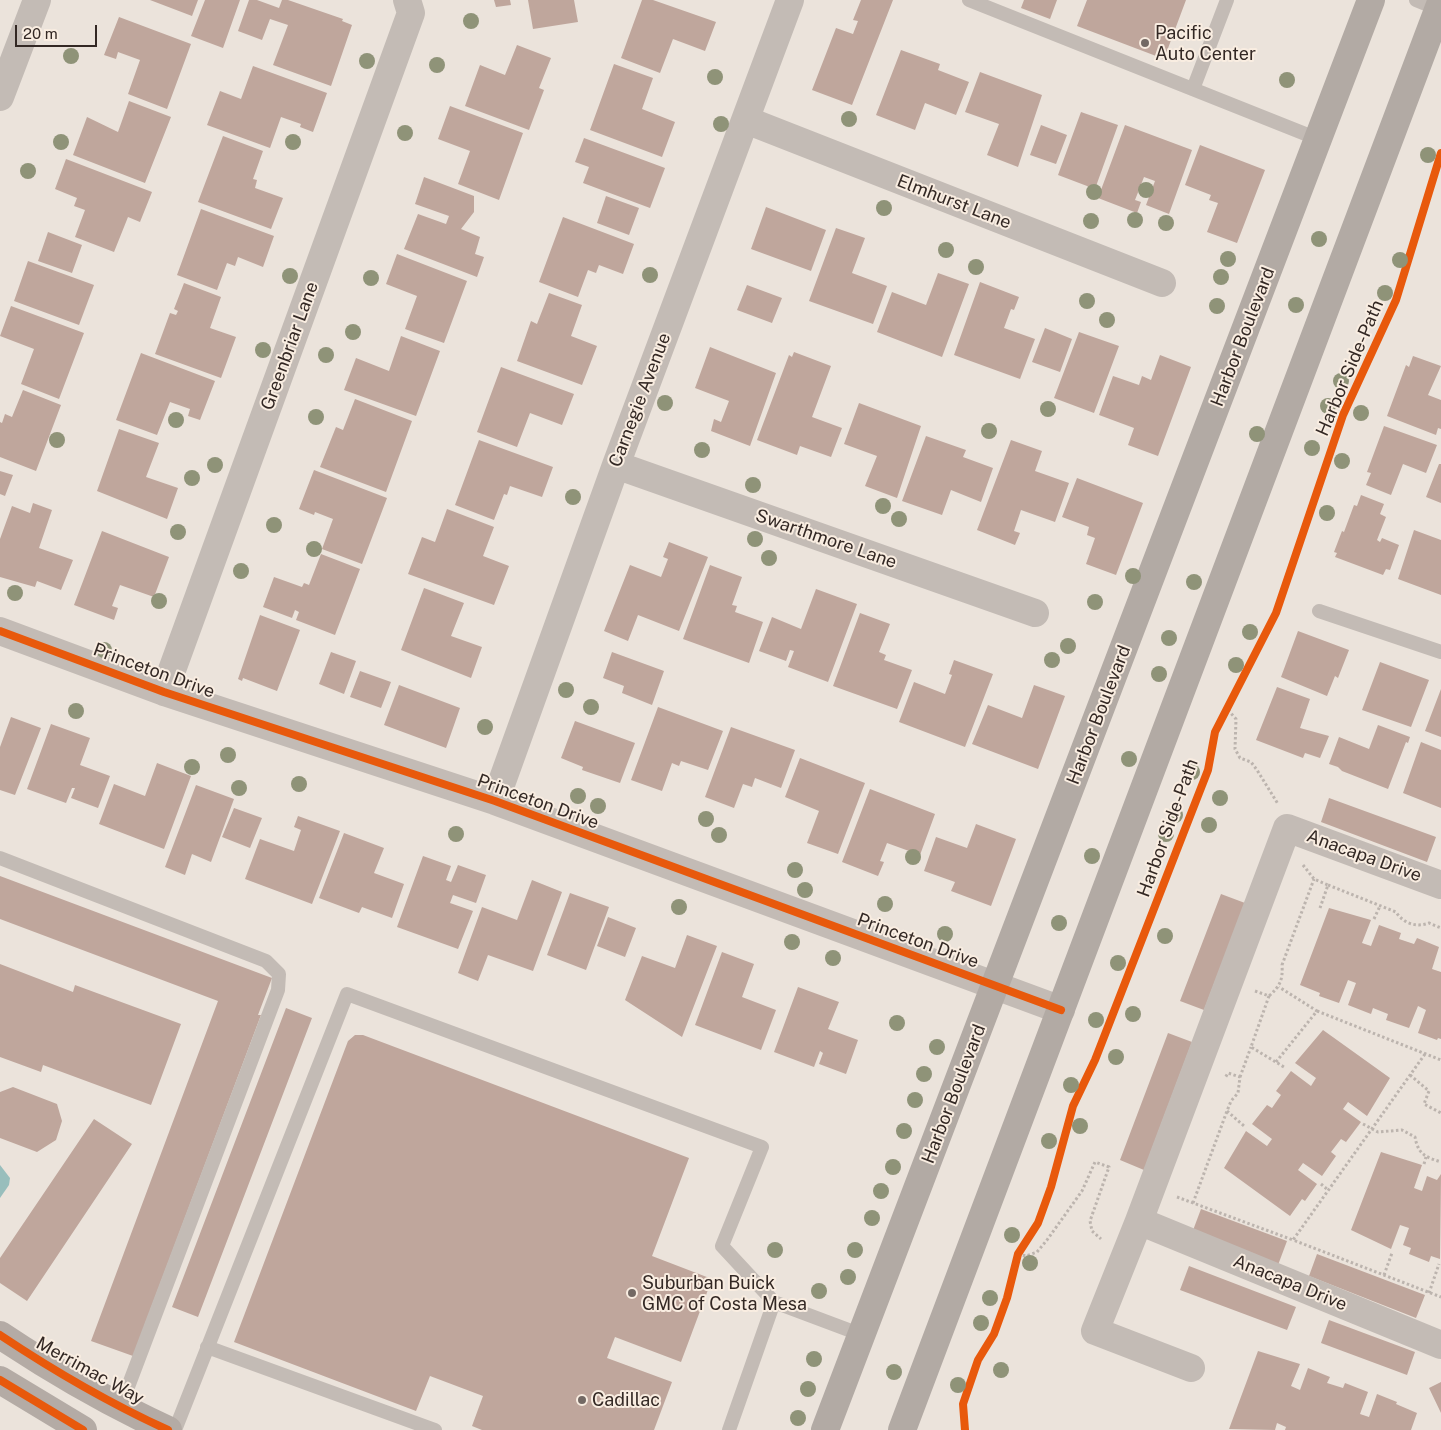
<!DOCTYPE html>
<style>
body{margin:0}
#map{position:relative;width:1441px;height:1430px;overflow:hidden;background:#ebe3db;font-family:"Public Sans",sans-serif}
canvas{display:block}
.scale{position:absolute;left:15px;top:25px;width:82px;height:22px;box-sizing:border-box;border:2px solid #332824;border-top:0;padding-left:6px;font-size:15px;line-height:18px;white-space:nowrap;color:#332824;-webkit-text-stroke:4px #f9ede1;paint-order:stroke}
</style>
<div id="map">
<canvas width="1441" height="1430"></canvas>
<div class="scale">20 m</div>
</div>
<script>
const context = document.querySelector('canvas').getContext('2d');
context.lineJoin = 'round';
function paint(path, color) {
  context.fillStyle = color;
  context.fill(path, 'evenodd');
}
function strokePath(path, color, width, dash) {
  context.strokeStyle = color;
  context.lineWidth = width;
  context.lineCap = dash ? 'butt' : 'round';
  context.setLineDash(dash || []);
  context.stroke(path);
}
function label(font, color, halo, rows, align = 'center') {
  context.font = font + ' "Public Sans",sans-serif';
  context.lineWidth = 4;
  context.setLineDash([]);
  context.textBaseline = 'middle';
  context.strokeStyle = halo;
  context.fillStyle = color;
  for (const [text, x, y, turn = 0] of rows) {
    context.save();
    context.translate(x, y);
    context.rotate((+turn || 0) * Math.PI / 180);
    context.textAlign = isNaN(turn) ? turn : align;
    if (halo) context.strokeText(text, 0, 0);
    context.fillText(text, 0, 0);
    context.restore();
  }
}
const water = new Path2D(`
 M0,1165L10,1178L9,1185L0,1198Z`);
const building = new Path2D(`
 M150,0H198L192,16Z
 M205,0H240L223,48L191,36Z
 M249,0H257L279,8L282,0H288L343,19L342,21L352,25L331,86L273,65L288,25L270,19L262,40L238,31Z
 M494,0H510L511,5L496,7Z
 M528,0H574L578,22L533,29Z
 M642,0H653L716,22L705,51L673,39L660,73L621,58Z
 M861,0H893L852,105L812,90L836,28L853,34L858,21L853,20Z
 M1024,0H1057L1050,19L1021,8Z
 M1087,0H1186L1164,59L1077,26Z
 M119,17L191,44L167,109L128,94L140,60L118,52L116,59L104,55Z
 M517,45L551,58L539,88L544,90L529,130L465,106L480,65L505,75Z
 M901,50L940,64L938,70L969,82L956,115L925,103L915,130L876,115Z
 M614,64L653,78L642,109L675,122L662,157L590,130Z
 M253,66L327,93L313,132L300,127L301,124L281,117L270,148L207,125L220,91L241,99Z
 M980,72L1042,95L1018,167L987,155L999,124L965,112Z
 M129,101L171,117L145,183L73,155L87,117L118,132Z
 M450,106L523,133L499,200L458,184L470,151L438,139Z
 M1081,112L1118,125L1095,189L1058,175Z
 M1041,125L1067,135L1056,164L1030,155Z
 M1125,125L1192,150L1169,214L1146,205L1155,181L1144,177L1135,200L1141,202L1137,213L1098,198Z
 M223,136L263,151L253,179L257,180L255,188L283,198L271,229L198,202Z
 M584,138L665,168L650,208L583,183L589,167L575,162Z
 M1200,145L1265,170L1237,243L1207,232L1218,203L1209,200L1211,195L1185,185Z
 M66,159L152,192L140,222L128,217L114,252L75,237L85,210L74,206L77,198L55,189Z
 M424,177L474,196V212L461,229L480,237L475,254L484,257L477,277L404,249L418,214L446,224L449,216L415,204Z
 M606,196L639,208L629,235L597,223Z
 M766,207L826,230L811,271L751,249Z
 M201,209L274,236L263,267L238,257L235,266L227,263L217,290L177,275Z
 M563,217L634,244L623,274L599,265L596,273L588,270L578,297L539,282Z
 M836,228L865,238L852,273L887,286L873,324L809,301Z
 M48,232L82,245L72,273L38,261Z
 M397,254L467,281L444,343L405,329L417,296L386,284Z
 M28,261L94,285L79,325L14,301Z
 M938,273L969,284L942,357L877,332L892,292L926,305Z
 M980,282L1019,297L1014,310L1011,309L1004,328L1035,339L1020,379L954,355Z
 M184,283L221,297L210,328L236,337L221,378L155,354L170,313L176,315L178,311L174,309Z
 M747,285L782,298L772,323L737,310Z
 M549,293L582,305L571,336L597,346L582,385L517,361L531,321L537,324Z
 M11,306L84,333L59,399L21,384L34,349L0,336Z
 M1045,328L1072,339L1060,372L1032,362Z
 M1079,332L1119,346L1094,413L1054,398Z
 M401,336L440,351L416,416L344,390L356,358L389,371Z
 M710,347L776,373L750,446L711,431L714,419L721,422L729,401L695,388Z
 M794,352L831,366L812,417L842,428L831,457L800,446L797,455L757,440L789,355L792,357Z
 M141,353L215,381L200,420L188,416L190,409L170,402L157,435L116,420Z
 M1160,355L1191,367L1158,456L1128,445L1134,428L1099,415L1113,376L1139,385L1142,376L1151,380Z
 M1413,356L1441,366L1428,395L1441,400V429L1438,428L1436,435L1387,416L1406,365L1409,367Z
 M501,367L574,394L562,425L530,413L517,447L477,432Z
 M23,390L61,405L36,471L0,457V422L2,423L5,414L12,417Z
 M355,399L412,421L386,492L320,467L336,427L343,430Z
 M859,403L921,426L897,498L865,486L877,456L844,444Z
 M1384,426L1437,445L1426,473L1403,464L1391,495L1366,485L1371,473L1367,472Z
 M119,429L159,443L146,477L178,488L167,519L97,491Z
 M926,436L966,450L963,457L993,468L981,502L951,490L942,515L902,501Z
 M479,440L553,467L542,497L510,486L507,495L504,494L494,520L455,505Z
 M1011,440L1042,451L1035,471L1069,483L1055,522L1021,510L1014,531L1020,533L1015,545L977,530Z
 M1439,464H1441V503L1426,497Z
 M314,470L387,498L362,564L322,549L333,519L315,512L314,515L299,509Z
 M0,471L13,475L5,496L0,494Z
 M1077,478L1143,503L1116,575L1086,564L1095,538L1087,535L1089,527L1062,517Z
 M1361,495L1384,504L1380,514L1386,517L1377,540L1380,542L1382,538L1399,545L1390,570L1386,569L1383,575L1335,557L1337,553L1334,552L1342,531L1344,532L1354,505L1357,506Z
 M33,503L52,510L39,548L73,560L61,590L37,581L35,587L0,577V539L12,506L30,513Z
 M447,509L494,527L483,556L509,566L494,605L408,574L422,537L435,542Z
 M1414,530L1441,540V595L1398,579Z
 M102,531L169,557L154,597L120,585L112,606L118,608L114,620L74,605Z
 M669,542L708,557L679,631L638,615L628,641L604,631L630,565L661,577L668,559L663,557Z
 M321,554L360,569L335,635L296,620L299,612L295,610L292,618L263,607L274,577L302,587L304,583L309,585Z
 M710,565L742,577L732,605L737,606L735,612L763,622L749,663L683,639Z
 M424,588L464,603L451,636L482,647L471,678L401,650Z
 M816,589L857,604L828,682L788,667L794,651L790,650L786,661L759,651L772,617L801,629Z
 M860,613L890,624L879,652L886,655L884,660L912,670L897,709L833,686Z
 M260,615L300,630L277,691L243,678L242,681L238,679Z
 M1298,631L1349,650L1338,678L1335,676L1327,696L1281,677Z
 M331,652L356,661L344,694L319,684Z
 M612,652L664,671L652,705L622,693L624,686L603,678Z
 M954,660L993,674L965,747L899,722L914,682L945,694L952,675L949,674Z
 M1380,662L1429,680L1411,727L1362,710Z
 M360,671L391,682L381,708L350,697Z
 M399,685L460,708L446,748L384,725Z
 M1034,685L1065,696L1038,769L972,744L988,705L1022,718Z
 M1277,687L1310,699L1300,728L1329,736L1320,758L1305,753L1303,758L1256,740Z
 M1441,689V737L1425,731Z
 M658,707L723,731L708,770L681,761L679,766L672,763L662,791L631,780Z
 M11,717L41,728L15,795L0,790V747Z
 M575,721L635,743L620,783L582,770L583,767L561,758Z
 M51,724L90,738L80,765L110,776L98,808L71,798L75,788H72L66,803L27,789Z
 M1378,725L1410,737L1408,743L1406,742L1388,789L1342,771L1338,767L1329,764L1339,737L1369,749Z
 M731,727L795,750L781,788L755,778L752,787L743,784L734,808L705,797Z
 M1421,742L1441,750V808L1403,793Z
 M800,758L865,783L838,854L807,843L819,811L785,797Z
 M157,763L191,776L164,849L99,824L114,784L145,796Z
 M196,785L234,799L211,862L192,854L185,875L165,867Z
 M870,789L935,814L920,855L887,843L880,861L884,862L878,876L842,862Z
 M1329,798L1436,837L1427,862L1321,822Z
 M234,808L262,818L250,848L222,837Z
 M298,816L340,831L312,904L245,879L260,839L294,851L301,830L294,827Z
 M976,824L1016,839L991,906L951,891L955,882L924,871L936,837L967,848Z
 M344,833L384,848L374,873L404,884L392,918L362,907L359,913L319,898Z
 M423,856L451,866L446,880L451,882L458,865L486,875L476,903L453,895L450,903L473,911L458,949L397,927Z
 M0,876L272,978L258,1015H261L133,1356L91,1341L218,1001L0,919Z
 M532,880L562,892L533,971L488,955L478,981L458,973L482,907L517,920Z
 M570,893L609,907L586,970L547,955Z
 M1221,894L1245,903L1204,1010L1180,1001Z
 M1329,908L1371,920L1362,943L1371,946L1379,925L1401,933L1399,939L1414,944L1417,938L1439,947L1432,969L1441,972V1039L1438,1038L1437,1040L1418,1033L1426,1010L1418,1006L1409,1028L1386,1020L1388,1014L1373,1008L1371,1014L1348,1005L1356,983L1348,980L1339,1003L1319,996L1320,993L1300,985Z
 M608,917L636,928L625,957L597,946Z
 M687,935L717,946L682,1037L625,1000L642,956L675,968Z
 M722,952L754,964L742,997L776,1010L761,1050L695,1025Z
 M0,964L73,992L75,985L181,1024L151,1105L43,1065L41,1072L0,1057Z
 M798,987L839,1002L828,1029L858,1040L846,1074L819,1064L823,1053L820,1051L814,1067L774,1052Z
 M286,1008L312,1018L198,1317L172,1307Z
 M1323,1030L1390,1078L1367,1116L1348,1102L1343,1109L1361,1122L1346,1142L1341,1139L1331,1152L1336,1156L1322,1176L1303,1163L1298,1170L1317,1184L1305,1201L1302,1199L1290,1216L1224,1168L1246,1131L1267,1146L1272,1139L1252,1124L1267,1105L1272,1108L1281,1095L1276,1091L1291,1071L1311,1086L1316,1078L1295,1063Z
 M1168,1033L1192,1042L1144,1170L1120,1160Z
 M355,1035H363L689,1158L652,1256L712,1279L681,1362L615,1337L607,1358L672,1382L654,1430H482L472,1426L483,1396L430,1376L416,1411L234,1342L348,1041Z
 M13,1087L57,1104L62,1121L56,1140L37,1152L0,1138V1092Z
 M94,1119L132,1144L27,1301L0,1283V1258Z
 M1381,1152L1422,1165L1414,1188L1422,1191L1427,1176L1437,1180L1441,1174L1440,1259L1431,1256L1429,1262L1409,1254L1411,1248L1403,1245L1409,1228L1400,1225L1391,1249L1351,1230Z
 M1201,1209L1287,1241L1278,1265L1192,1233Z
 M1317,1254L1425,1295L1416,1318L1309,1276Z
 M1189,1266L1296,1307L1287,1330L1180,1290Z
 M1329,1320L1415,1352L1407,1375L1321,1343Z
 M1258,1351L1300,1364L1291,1386L1300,1390L1308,1368L1330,1377L1327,1383L1343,1388L1345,1383L1368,1392L1360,1414L1369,1417L1377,1394L1397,1402L1396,1404L1417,1413L1411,1430H1285L1286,1427L1277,1423L1275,1430L1229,1429Z
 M1441,1382V1413L1429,1388Z`);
const path = new Path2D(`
 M1228,710L1236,719L1235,749L1240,758L1251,762L1257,770L1278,804
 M1303,865L1314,879L1328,885L1320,908
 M1328,885L1396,912C1403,923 1416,928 1429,923L1441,928
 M1374,919L1380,906
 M1255,991L1269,996C1280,986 1283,980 1282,965L1314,879
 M1269,996L1251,1047L1284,1067
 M1317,1011L1441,1060
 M1425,1054L1293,1240L1441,1297
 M1276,1062L1317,1011L1279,987
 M1410,1075L1429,1091L1424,1104L1441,1113
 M1240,1077L1251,1047
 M1227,1111L1244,1126
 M1363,1124L1378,1132L1402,1130L1415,1137C1418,1154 1425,1157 1441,1162
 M1424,1164L1426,1157
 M1321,1184L1328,1190
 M1177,1197L1293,1240
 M1193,1203L1227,1111L1231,1101L1238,1093L1240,1077L1228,1073L1225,1078
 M1018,1254L1026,1256L1037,1252L1047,1240L1082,1191L1095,1162L1109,1167L1090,1221L1092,1231L1101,1239
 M1384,1275L1392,1253
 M1429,1293L1439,1264`);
const lane = new Path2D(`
 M969,0L1318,139
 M1416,0L1438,9
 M1193,89L1227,0
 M1319,611L1441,652
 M0,858L266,961L279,974L278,990L120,1408
 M207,1347L435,1430
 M175,1430L347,994L762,1147L722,1246L774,1302
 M729,1430L774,1302L862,1335`);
const street = new Path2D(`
 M0,97L37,0
 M746,120L1162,283
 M616,465L1035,613
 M0,631L164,692L495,801L1061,1010
 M164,692L411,13L407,0
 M495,801L616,465L790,0
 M1139,1221L1441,1345
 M1191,1368L1095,1331L1139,1221L1287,828L1441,885`);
const secondary = new Path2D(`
 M0,1335C54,1371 109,1403 168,1430
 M0,1380L83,1430`);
const primary = new Path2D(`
 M825,1430L1371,0
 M902,1430L1441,2`);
const cycleway = new Path2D(`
 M0,631L164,692L495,801L1061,1010
 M0,1335C54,1371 109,1403 168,1430
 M0,1380L83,1430
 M965,1430L963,1404L978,1360L994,1334L1007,1298L1018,1254L1038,1223L1051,1187L1073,1106L1095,1060L1208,770L1215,732L1276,613L1343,415L1396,300L1441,153`);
const trees = [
 [471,21],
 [71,56],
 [367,61],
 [437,65],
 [715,77],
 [1287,80],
 [849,119],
 [721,124],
 [405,133],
 [61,142],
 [293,142],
 [1428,155],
 [28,171],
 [1146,190],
 [1094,192],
 [884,208],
 [1135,220],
 [1091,221],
 [1166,223],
 [1319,239],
 [946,250],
 [1228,259],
 [1400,260],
 [976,267],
 [650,275],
 [290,276],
 [1221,277],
 [371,278],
 [1385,293],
 [1087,301],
 [1296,305],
 [1217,306],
 [1107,320],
 [353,332],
 [263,350],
 [326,355],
 [1341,381],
 [665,403],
 [1328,406],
 [1048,409],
 [1361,413],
 [316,417],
 [176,420],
 [989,431],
 [1257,434],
 [57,440],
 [1312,448],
 [702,450],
 [1342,461],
 [215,465],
 [192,478],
 [753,485],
 [573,497],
 [883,506],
 [1327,513],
 [899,519],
 [274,525],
 [178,532],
 [755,539],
 [314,549],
 [769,558],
 [241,571],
 [1133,576],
 [1194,582],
 [15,593],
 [159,601],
 [1095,602],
 [1250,632],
 [1169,638],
 [1068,646],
 [104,650],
 [1052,660],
 [1236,665],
 [1159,674],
 [566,690],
 [591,707],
 [76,711],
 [485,727],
 [228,755],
 [1129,759],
 [192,767],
 [1192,772],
 [299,784],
 [239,788],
 [578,796],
 [1220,798],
 [598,806],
 [1175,815],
 [706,819],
 [1209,825],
 [456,834],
 [1166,834],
 [719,835],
 [1092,856],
 [913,857],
 [795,870],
 [805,890],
 [885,904],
 [679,907],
 [1059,923],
 [945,934],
 [1165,936],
 [792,942],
 [833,958],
 [1118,963],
 [1133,1014],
 [1096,1020],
 [897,1023],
 [937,1047],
 [1116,1057],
 [924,1074],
 [1071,1085],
 [915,1100],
 [1080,1126],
 [904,1131],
 [1049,1141],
 [893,1167],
 [881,1191],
 [872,1218],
 [1012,1235],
 [775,1250],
 [855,1250],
 [1030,1263],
 [848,1277],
 [819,1291],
 [990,1298],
 [981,1323],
 [814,1359],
 [1001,1370],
 [894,1372],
 [958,1385],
 [808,1389],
 [798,1418]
];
const markers = [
 [1145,43,5,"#736964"],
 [632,1293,5,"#736964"],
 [582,1400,5,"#736964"]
];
const poiNames = [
 ["Pacific",1155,33],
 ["Auto Center",1155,54],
 ["Suburban Buick",642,1283],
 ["GMC of Costa Mesa",642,1304],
 ["Cadillac",592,1400]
];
const streetNames = [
 ["Elmhurst Lane",954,202,21],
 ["Harbor Boulevard",1243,337,-69],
 ["Greenbriar Lane",290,346,-70],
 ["Harbor Side-Path",1350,368,-67],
 ["Carnegie Avenue",640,400,-69],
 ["Swarthmore Lane",826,539,19],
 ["Princeton Drive",154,671,20],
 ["Harbor Boulevard",1099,715,-69],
 ["Princeton Drive",538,802,20],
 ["Harbor Side-Path",1168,828,-70],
 ["Anacapa Drive",1364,856,20],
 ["Princeton Drive",918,941,20],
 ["Harbor Boulevard",954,1094,-69],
 ["Anacapa Drive",1290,1283,22],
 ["Merrimac Way",90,1371,29]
];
paint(water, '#98bebc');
paint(building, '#bfa69c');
strokePath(path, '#bcb4ae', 3, [2.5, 2.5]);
strokePath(lane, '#c3bbb5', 14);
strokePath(street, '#c3bbb5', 28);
strokePath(secondary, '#b4aba5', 28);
strokePath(primary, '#b2aaa4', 28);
strokePath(cycleway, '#e8590c', 8);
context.fillStyle = '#8f9378';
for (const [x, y] of trees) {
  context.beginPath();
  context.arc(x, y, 8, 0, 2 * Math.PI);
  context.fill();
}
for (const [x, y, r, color] of markers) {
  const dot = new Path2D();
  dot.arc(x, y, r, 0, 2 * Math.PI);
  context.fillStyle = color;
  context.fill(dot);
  strokePath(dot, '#f9ede1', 2);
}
label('18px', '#332824', '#f9ede1', poiNames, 'left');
label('18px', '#332824', '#f9ede1', streetNames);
</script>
